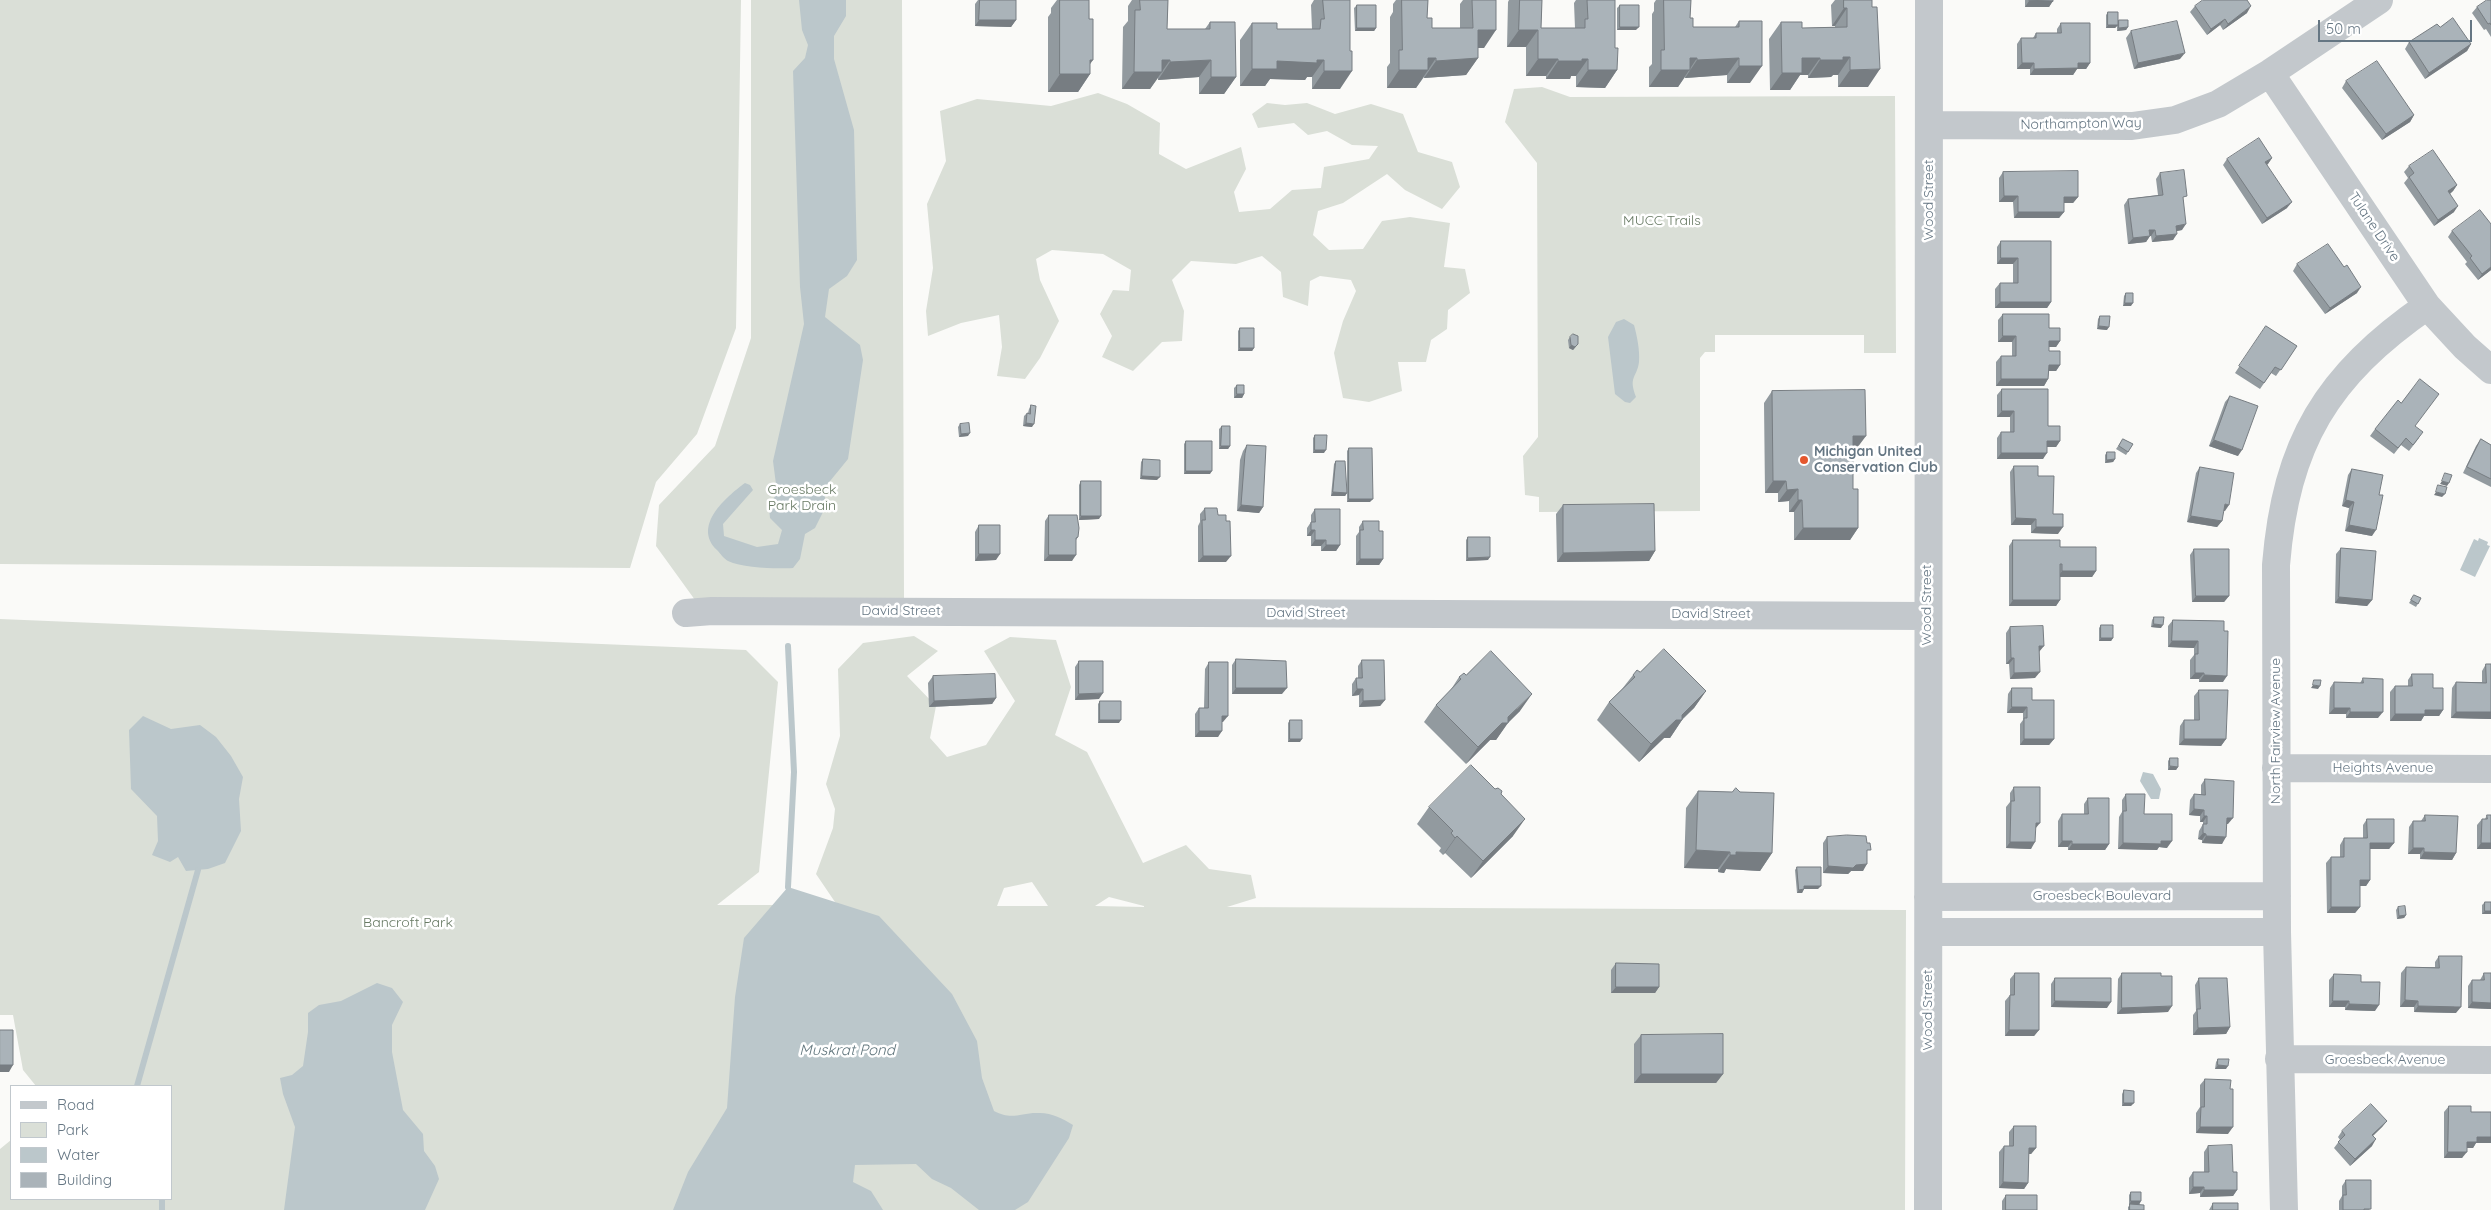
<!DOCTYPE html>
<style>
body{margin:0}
#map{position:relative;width:2491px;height:1210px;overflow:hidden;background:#fafaf8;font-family:Quicksand,sans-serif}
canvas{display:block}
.legend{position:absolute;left:10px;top:1085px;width:162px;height:115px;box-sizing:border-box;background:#fff;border:1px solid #c1c8cd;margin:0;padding:6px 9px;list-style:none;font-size:15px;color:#657683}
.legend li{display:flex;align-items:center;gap:10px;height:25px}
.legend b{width:25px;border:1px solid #c1c8cd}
.scale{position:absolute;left:2318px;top:20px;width:154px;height:22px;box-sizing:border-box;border:2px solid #657683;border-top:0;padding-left:6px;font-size:15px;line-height:18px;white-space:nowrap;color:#657683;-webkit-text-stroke:4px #fff;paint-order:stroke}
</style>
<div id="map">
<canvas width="2491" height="1210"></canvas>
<ul class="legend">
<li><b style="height:6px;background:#c3c8cc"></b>Road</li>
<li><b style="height:14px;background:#dadfd7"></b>Park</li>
<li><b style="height:14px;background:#bbc7cb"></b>Water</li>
<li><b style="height:14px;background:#aab3b9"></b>Building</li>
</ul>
<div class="scale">50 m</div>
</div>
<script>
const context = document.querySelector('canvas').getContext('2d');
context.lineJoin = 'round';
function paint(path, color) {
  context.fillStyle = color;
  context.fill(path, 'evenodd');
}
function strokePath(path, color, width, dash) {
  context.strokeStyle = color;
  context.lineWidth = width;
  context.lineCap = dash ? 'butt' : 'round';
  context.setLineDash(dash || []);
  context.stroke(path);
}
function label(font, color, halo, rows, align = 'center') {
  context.font = font + ' Quicksand,sans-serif';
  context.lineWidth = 5;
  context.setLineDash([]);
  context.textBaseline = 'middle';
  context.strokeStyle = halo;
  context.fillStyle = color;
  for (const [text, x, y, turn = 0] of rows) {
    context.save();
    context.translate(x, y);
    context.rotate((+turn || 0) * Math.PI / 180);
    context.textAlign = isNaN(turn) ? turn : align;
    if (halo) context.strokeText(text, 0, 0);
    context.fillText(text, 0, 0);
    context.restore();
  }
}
const green = new Path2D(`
 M0,0H741L736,328L697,434L656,482L630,568L0,564Z
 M751,0H902L904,598L695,600L656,546L659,505L715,446L751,338Z
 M1542,87L1570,97L1895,96L1896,353H1864V335H1715V352H1705L1700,358V511L1539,512V497L1525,495L1523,456L1538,437L1537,163L1505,122L1514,89Z
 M1098,93L1127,104L1160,123L1159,154L1186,169L1241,147L1246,169L1234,192L1239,212L1270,209L1292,190L1321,188L1324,167L1369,159L1378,146L1352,145L1327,131L1308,135L1294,123L1258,128L1252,114L1267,103L1285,105L1307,103L1335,114L1371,104L1403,114L1418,152L1452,162L1460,187L1442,209L1405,190L1387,174L1343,203L1318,211L1313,235L1329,250L1363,249L1382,221L1410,217L1450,223L1444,267L1465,269L1470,293L1448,310L1447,329L1431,340L1426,362H1398L1402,391L1369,402L1343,398L1334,353L1343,321L1356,291L1351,280L1320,276L1310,281L1308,306L1283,297L1281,272L1262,256L1236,264L1191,261L1172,280L1184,311L1182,341L1162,342L1133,371L1102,357L1112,336L1100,314L1113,290L1129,291L1131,270L1103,254L1052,250L1036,259L1040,280L1059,321L1040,358L1025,379L997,376L1002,347L999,315L961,323L928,336L926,311L933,268L927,204L946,161L940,111L977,99L1051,106Z
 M0,619L746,650L778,682L759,872L717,905H840L835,902L816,874L833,828L835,809L826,784L840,736L838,669L863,643L914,636L938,651L907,676L936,706L930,738L947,757L986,745L1015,701L984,651L1010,637L1056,640L1071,687L1055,735L1087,752L1143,863L1186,845L1209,869L1251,875L1256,898L1227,907L1906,910L1905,1210H0V1149L11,1140V1199H171V1086H36L23,1070L13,1015H0ZM1032,882L1048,906H997L1004,888ZM1109,897L1144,906V907L1095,906Z`);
const water = new Path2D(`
 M799,0H846V16L834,36V59L854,130L857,260L847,276L829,289L825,317L860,345L863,360L848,459L826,486L824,510L815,528L805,534L800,559L793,568C776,569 743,568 728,561C724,559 720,553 717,550C692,526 726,497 745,483L750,485L753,490L723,524L724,536L757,547L778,544L782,530L770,518L769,508L777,492L773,461L804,324L800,287L793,71L805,58L808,45L802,30Z
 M1624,319L1634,325C1637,336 1640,350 1639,362C1637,378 1628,376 1636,397L1630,403L1625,402L1615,394L1608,337L1616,322Z
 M2479,538L2488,542L2487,545L2490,546L2475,577L2460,570L2474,539L2478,541Z
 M143,716L171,729L200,725L216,737L231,756L243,777L239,799L241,831L225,863L208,869L186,871L178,857L170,862L152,855L158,841L157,816L131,789L129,730Z
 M2143,772L2153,774L2161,789L2159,799H2151L2140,781Z
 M788,887L879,916L952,994L977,1041L982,1078L994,1111C1013,1121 1020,1112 1040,1113C1052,1113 1063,1119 1073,1125L1069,1138L1028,1202L1015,1210H979L951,1188L932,1179L916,1164L855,1165L853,1182L871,1191L883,1210H673L688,1172L727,1108L735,997L744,938Z
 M377,983L392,988L403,1002L392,1025V1052L403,1110L423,1134L424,1151L435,1166L439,1179L425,1210H284L295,1127L283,1094L280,1078L292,1075L303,1066L308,1032V1013L319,1005L341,1001Z`);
const stream = new Path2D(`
 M788,646L794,772L788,887
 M137,1086L198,870
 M162,1210V1199`);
const minor = new Path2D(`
 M2270,73L2427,306L2465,347L2491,370
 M1929,125L2132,126L2175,120L2218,104L2270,73L2379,0
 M686,613L712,611L1927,616
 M2276,768L2491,769
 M1928,897L2277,896
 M1929,932H2277
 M2279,1059L2491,1060
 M1928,1210L1929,0
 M2284,1210L2277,932L2276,565C2286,443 2326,376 2427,306`);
const wall = new Path2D(`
 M978,0H1016V20L1011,27L975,26V4Z
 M1057,0H1089L1090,74L1078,92H1048V17L1051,13V8Z
 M1132,0H1168L1167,29H1205L1210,22L1236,77L1224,94H1199V77L1158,80V78L1150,89H1122L1123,27L1128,21V6Z
 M1314,0H1350L1340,89H1312V77H1307L1305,80L1270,79L1265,86H1240V40L1252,23L1277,29H1312L1311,5Z
 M1396,0H1428L1427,18L1432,28H1460V4L1463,0H1496L1484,48H1478V58L1466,75L1424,78V77L1416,88H1387V67L1390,63V17L1393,12V4Z
 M1509,0H1542L1541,28H1575L1574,3L1576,0H1615V48L1617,70L1605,88L1576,87V76H1571L1570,79H1546V76H1526V47H1507L1508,2Z
 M1656,0H1691L1690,18L1693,27H1735L1739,21L1750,83H1727V75L1685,78V77L1678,87H1649V67L1652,64V14L1654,11V3Z
 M1835,0H1872L1868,87H1838V75H1833L1831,77L1808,78V75H1800L1790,90H1770L1769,39L1781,22L1802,28L1835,27V26H1832L1831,5Z
 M2025,0H2053L2049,7H2025Z
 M2491,0V37L2486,29L2484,30L2472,13L2477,7Z
 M1357,5L1376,28L1374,31H1355L1354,8Z
 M1620,5L1636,30H1617V8Z
 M2195,6L2247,13L2223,30L2220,25L2207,35L2190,12Z
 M2108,12L2118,22L2119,20L2128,27L2126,30L2117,31V26L2115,28H2106V15Z
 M2061,23L2090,63L2086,69H2077L2073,75H2030V69H2017V44L2021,38H2033L2036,33H2057V29Z
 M2131,31L2180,59L2134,69L2126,38Z
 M2409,42L2471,44L2467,51L2425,79L2405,49Z
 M2346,81L2414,115L2410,122L2382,140L2342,88Z
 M2272,158L2267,165L2287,208L2262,224L2223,165L2227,159Z
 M2409,166L2457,185L2453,191L2450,194L2454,212L2434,226L2404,183L2408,178L2404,172Z
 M2003,172L2078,197L2073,203H2064V212L2059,218H2014L2013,202H1999V178Z
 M2160,173L2184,201L2182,230L2176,231L2173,240L2152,242L2151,236H2150L2146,242L2128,244L2124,205L2128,199L2158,195L2156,179Z
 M2491,224V270L2478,280L2465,264L2467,262L2448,237L2452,231Z
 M2001,241H2051V302L2047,308H1995V289L2000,283H2013V264H1997V247Z
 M2297,264L2357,293L2325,314L2293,271Z
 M2126,293L2131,306H2123L2124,296Z
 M2003,314L2049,328L2060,341L2056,347H2049V351L2060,365L2056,371H2049L2048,379L2044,386H1996V362L2001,356H2012V342H1998V320Z
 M2100,316L2107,330L2097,329L2098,319Z
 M2266,326L2297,346L2276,376L2271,373L2260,389L2235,373Z
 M1240,328L1254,348L1252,351H1238V331Z
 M1570,337L1578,344L1573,350L1569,348L1568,340Z
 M1237,385L1244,394L1242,398H1234V388Z
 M2002,389L2048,426L2060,441L2056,447H2047L2043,459H1997V438L2001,432H2010V417H1997V395Z
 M1772,391L1857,448H1853V489L1858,528L1850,540H1794V512H1789V501L1778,502V493H1765L1764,403Z
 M2230,396L2238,456L2209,446L2225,402Z
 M1031,405L1032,427L1023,426L1024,416L1027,413H1028L1029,409Z
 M960,424L968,436L959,437L958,427Z
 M1222,426L1230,446L1228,449H1219V429Z
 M2415,426L2419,438L2409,451L2401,445L2394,454L2370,436L2375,429Z
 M1315,435L1324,453H1313V438Z
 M2123,439L2133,444L2126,455L2116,449Z
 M2481,439L2491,445V487L2463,473L2476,446Z
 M1186,441L1210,474H1184V444Z
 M1247,445L1263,507L1259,513L1237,511L1240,460L1243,451Z
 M1349,448L1370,502H1347V451Z
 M2107,452L2115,459L2113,462L2105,463V455Z
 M1143,459L1157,480L1140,479L1141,462Z
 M1336,461L1347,493L1345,496H1331L1334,464Z
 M2014,466L2038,476L2053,514L2058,534L2031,533V525H2011L2010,472Z
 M2200,467L2225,511H2223L2222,521L2217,527L2187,522L2196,473Z
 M2352,469L2372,536L2345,531L2349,508L2342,506L2348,475Z
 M1081,481L1099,519L1079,520V485Z
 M1563,505L1655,551L1649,561L1557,562L1556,514Z
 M1205,508L1226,521V562H1198V526L1200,522V514Z
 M1315,509L1340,545L1336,551H1321V546H1311V536H1307V528L1311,522V515Z
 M1049,515L1078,537L1076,540L1072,561H1044L1045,521Z
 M1363,521L1383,559L1379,565H1356V536L1359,532V527Z
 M979,525L996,560L975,561V532Z
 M1468,537L1488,560L1466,561V540Z
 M2013,540L2060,547L2096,571L2092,577H2060V600L2056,606H2009V546Z
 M2341,548L2372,600L2367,606L2335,603L2336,554Z
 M2194,549L2229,596L2224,602H2192L2190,555Z
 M2414,595L2421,598L2416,607L2409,603Z
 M2154,617L2161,628L2151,627L2152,620Z
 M2173,620L2224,621L2223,682H2199V679H2190V660L2194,655V648L2168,647V626Z
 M2101,625L2113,638L2111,641H2099V628Z
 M2010,627L2039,652L2035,678L2010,679L2009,664H2006V633Z
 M1236,659L1282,694H1232V665Z
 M1362,660L1385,700L1380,706L1359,707V695L1352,696V684L1356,678H1358V666Z
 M1079,661L1099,699L1075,700V667Z
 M1209,662L1223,722H1222L1218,737H1195V714L1199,708H1204L1205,669Z
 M2486,664L2491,719L2451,718L2452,688L2456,682H2482V671Z
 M1640,672L1706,691L1694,708L1682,720L1670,738H1664L1639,762L1597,720L1609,702L1622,689L1633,675Z
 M2412,674L2433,688L2443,710L2439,716H2424L2421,721H2390V692L2395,686H2408V680Z
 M1466,675L1520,711L1508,722L1496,740H1490L1466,764L1424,722L1436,705L1450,691L1459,677Z
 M933,676L996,698L992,704L929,707L928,683Z
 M2363,678L2378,718H2346V714H2329L2330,688L2334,682L2360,683Z
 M2012,688L2032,700L2054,739L2049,745H2020V724L2023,720V713H2007L2008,694Z
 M2199,690L2226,739L2221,746L2179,745L2180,726L2184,720H2194V696Z
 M1100,701L1119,723H1098V704Z
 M1290,720L1300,742H1288V723Z
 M2170,758L2178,767L2176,770H2168V761Z
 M2205,779L2228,824H2227L2222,844L2202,843V840L2198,839L2199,831L2203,824V822H2200V816L2189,815L2190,800L2194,794L2201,795V785Z
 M2014,787L2035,829L2031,849L2006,848V807L2010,802V793Z
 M1698,791L1772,853L1760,871L1726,869L1724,873L1718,872V869L1684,868L1686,808Z
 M1501,794L1513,836L1471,878L1445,853L1443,855L1439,851L1441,848L1417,824L1429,807Z
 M2126,794L2144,814L2167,848L2159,847L2157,850L2118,849L2119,817L2122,812V800Z
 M2088,798L2109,844L2105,850H2068V847H2058V821L2062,814H2084V804Z
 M2425,815L2456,853L2452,860L2420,859V854H2408L2409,827L2413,821H2421Z
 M2487,815H2491V849H2477V825L2482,819H2485Z
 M2367,819L2394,843L2389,849H2370V880L2366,886H2360V907L2355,913H2327L2326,863L2331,857H2340V845L2344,838H2363V825Z
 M1827,837L1867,855L1863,871H1851L1848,874L1823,873V843Z
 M1797,867L1818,889H1804L1802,893H1797L1795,870Z
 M2485,902L2491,914H2482V905Z
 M2398,907L2406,915L2404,918L2397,919L2396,910Z
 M2439,956L2456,1013L2414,1012V1007H2400L2401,973L2406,967H2435V962Z
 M1616,963L1659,987L1655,993H1611V970Z
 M2015,973L2039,1030L2034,1036H2005V1001L2010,995V979Z
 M2122,973L2161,976L2168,1012L2117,1014L2118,979Z
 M2484,973H2491V1009L2468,1008V986L2472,980H2480Z
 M2334,974L2361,982L2375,1011L2345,1010V1007H2329V980Z
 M2055,978L2107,1008L2051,1007V984Z
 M2199,978L2230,1027L2226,1034L2193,1035V1015L2196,1011L2195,985Z
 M1641,1035L1723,1074L1716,1083H1634V1044Z
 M2218,1059L2226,1069H2215L2216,1062Z
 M2205,1079L2228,1134L2196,1133V1113L2200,1107V1085Z
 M2124,1090L2131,1106H2122V1094Z
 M2449,1106L2471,1112H2491V1143H2476L2473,1148H2467L2462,1158H2444V1112Z
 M2387,1121L2382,1127L2373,1136L2372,1146L2350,1166L2334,1148L2340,1140L2338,1137L2342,1131Z
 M2014,1126L2036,1148L2031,1154H2029L2028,1183L2024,1189L1999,1188V1152L2004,1146H2009V1132Z
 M2208,1146L2233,1172L2237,1190L2233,1196L2200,1197V1193L2189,1194V1178L2193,1172H2204V1152Z
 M2346,1180L2370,1210H2339V1201L2342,1196V1186Z
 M2131,1192L2139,1204L2144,1210H2128V1207L2130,1205H2129V1195Z
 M2006,1195L2037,1210H2002V1201Z
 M2213,1203L2238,1210H2209Z`);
const shadedWall = new Path2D(`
 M2029,1H2053L2049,7H2025Z
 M2251,6L2247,13L2223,30L2228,24Z
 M1844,8H1847L1835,26H1832Z
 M2225,19L2220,25L2207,35L2211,29Z
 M979,20H1016L1011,27L975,26Z
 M2108,25H2118L2115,28H2106Z
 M1620,27H1639L1636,30H1617Z
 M2128,27L2126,30L2117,31L2119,28Z
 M1357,28H1376L1374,31H1355Z
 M1478,30H1496L1484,48H1466Z
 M1519,30H1538L1526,47H1507Z
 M2471,44L2467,51L2425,79L2429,73Z
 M2185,53L2180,59L2134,69L2138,63Z
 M1843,57H1850L1838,75H1833L1831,77L1808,78L1820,60Z
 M1428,58H1436L1416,88H1387L1399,70Z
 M1478,58L1466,75L1424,78L1436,61Z
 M1690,58H1697L1678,87H1649L1661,70Z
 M1739,58L1727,75L1685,78L1697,60Z
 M1802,58H1820L1808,75H1800L1790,90H1770L1782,73Z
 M1538,59H1558L1546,76H1526Z
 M1582,59H1588L1576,76H1571L1570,79H1546L1558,61Z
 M1090,60H1093L1083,74H1090L1078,92H1048L1060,74Z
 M1162,60H1170L1150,89H1122L1134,72Z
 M1211,60L1199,77L1158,80L1170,62Z
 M1324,60L1312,77H1307L1305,80L1270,79L1265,86H1240L1252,69L1277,61Z
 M2022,63H2034L2030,69H2017Z
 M2078,63H2090L2086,69H2077L2073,75H2030L2034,69Z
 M1739,66H1762L1750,83H1727Z
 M1880,69L1868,87H1838L1850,70Z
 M1588,70H1617L1605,88L1576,87Z
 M1324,71H1352L1340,89H1312Z
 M1211,77H1236L1224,94H1199Z
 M2414,115L2410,122L2382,140L2386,134Z
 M2272,158L2268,164L2261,168L2265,162Z
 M2457,185L2453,191L2444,198L2448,191Z
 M2004,196H2018L2013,202H1999Z
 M2064,197H2078L2073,203H2059Z
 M2292,202L2287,208L2262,224L2267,218Z
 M2458,206L2454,212L2434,226L2438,220Z
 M2018,212H2064L2059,218H2014Z
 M2186,224L2182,230L2172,232L2176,226Z
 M2149,230H2155L2151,236L2145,237Z
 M2177,234L2173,240L2152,242L2156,236Z
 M2150,236L2146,242L2128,244L2133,238Z
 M2001,258H2018L2013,264H1997Z
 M2491,267V270L2478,280L2482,274Z
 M2361,287L2357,293L2325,314L2330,308Z
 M2000,302H2051L2047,308H1995Z
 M2125,303H2133L2131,306H2123Z
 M2099,326L2109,327L2107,330L2097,329Z
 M2003,336H2016L2012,342H1998Z
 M2049,341H2060L2056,347H2045Z
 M1578,344L1573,350L1569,348L1571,345Z
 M1240,348H1254L1252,351H1238Z
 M2049,365H2060L2056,371H2044Z
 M2001,379H2048L2044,386H1996Z
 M1237,394H1244L1242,398H1234Z
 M2002,411H2014L2010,417H1997Z
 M1026,423L1034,424L1032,427L1023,426Z
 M970,433L968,436L959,437L961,434Z
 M1853,436H1866L1857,448H1844Z
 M2214,440L2242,450L2238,456L2209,446Z
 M2047,441H2060L2056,447H2043Z
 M1221,446H1230L1228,449H1219Z
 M1315,450H1326L1324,453H1313Z
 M2001,453H2047L2043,459H1997Z
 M2115,459L2113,462L2105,463L2107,460Z
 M1186,471H1212L1210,474H1184Z
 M1142,476L1160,477L1157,480L1140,479Z
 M1773,481H1786L1778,493H1765Z
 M2442,481L2449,483L2447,486L2440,484Z
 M1798,489L1789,501L1778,502L1787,490Z
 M1333,492L1347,493L1345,496H1331Z
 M2436,492L2445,494L2442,497L2434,495Z
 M1349,499H1373L1370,502H1347Z
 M1798,500H1802L1794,512H1789Z
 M2346,500L2354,502L2349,508L2342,506Z
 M2225,504L2229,505L2225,511L2220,510Z
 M1241,505L1263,507L1259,513L1237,511Z
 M1081,516H1101L1099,519L1079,520Z
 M2191,516L2222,521L2217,527L2187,522Z
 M2016,518L2036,519L2031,525H2011Z
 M2349,525L2376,530L2372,536L2345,531Z
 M2036,527H2063L2058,534L2031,533Z
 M1803,528H1858L1850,540H1794Z
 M1311,530H1315L1311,536H1307Z
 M1315,540H1326L1321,546H1311Z
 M1326,545H1340L1336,551H1321Z
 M1655,551L1649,561L1557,562L1563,553Z
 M979,554H1000L996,560L975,561Z
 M1049,555H1076L1072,561H1044Z
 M1203,556H1231L1226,562H1198Z
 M1490,557L1488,560L1466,561L1468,558Z
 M1360,559H1383L1379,565H1356Z
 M2062,571H2096L2092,577H2058Z
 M2196,596H2229L2224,602H2192Z
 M2339,597L2372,600L2367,606L2335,603Z
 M2013,600H2060L2056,606H2009Z
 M2154,624L2163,625L2161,628L2151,627Z
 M2101,638H2113L2111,641H2099Z
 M2172,641H2198L2194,648L2168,647Z
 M2039,646H2044L2039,652Z
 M2011,658H2014L2009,664H2006Z
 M2040,672L2035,678L2010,679L2014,673Z
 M2195,673H2204L2199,679H2190Z
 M2204,675L2227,676L2223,682H2199Z
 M2313,685L2320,686L2318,689L2311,688Z
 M1236,688H1287L1282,694H1232Z
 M1357,689H1363L1359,695L1352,696Z
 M1706,691L1694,708L1681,720H1682L1670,738H1664L1639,762L1651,744Z
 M1103,693L1099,699L1075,700L1079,694Z
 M1532,694L1520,711L1508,723L1496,740H1490L1466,764L1478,747Z
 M996,698L992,704L929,707L934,701Z
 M1385,700L1380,706L1359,707L1363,701Z
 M2012,707H2027L2023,713H2007Z
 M2334,708H2350L2346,714H2329Z
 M2425,710H2443L2439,716H2424L2421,721H2390L2395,714Z
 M2350,712H2383L2378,718H2346Z
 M2456,712H2491V719L2451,718Z
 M1222,716H1228L1223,722H1218Z
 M1100,720H1121L1119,723H1098Z
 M1199,731H1222L1218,737H1195Z
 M1290,739H1302L1300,742H1288Z
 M2024,739H2054L2049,745H2020Z
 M2184,739H2226L2221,746L2179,745Z
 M2170,766L2178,767L2176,770H2168Z
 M2194,809L2204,810L2200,816L2189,815Z
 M2204,816H2207L2203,822H2200Z
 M2227,818H2233L2228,824H2223Z
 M1525,819L1513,836L1471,878L1483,861Z
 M2036,823H2040L2035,829Z
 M2203,833L2206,834L2202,840L2198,839Z
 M1457,836L1445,853L1443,855L1455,838Z
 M2206,836L2226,837L2222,844L2202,843Z
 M2062,841H2072L2068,847H2058Z
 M2161,841H2172L2167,848L2159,847L2157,850L2118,849L2123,843Z
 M2010,842H2035L2031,849L2006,848Z
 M2370,843H2394L2389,849H2366Z
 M2481,843H2491V849H2477Z
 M2072,844H2109L2105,850H2068Z
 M2413,848H2424L2420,854H2408Z
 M1696,850L1730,852L1718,869L1684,868Z
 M1736,852L1772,853L1760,871L1726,869L1724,873L1718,872L1730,855Z
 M2424,852L2456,853L2452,860L2420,859Z
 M1867,864L1863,871H1851L1848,874L1823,873L1828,866Z
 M2360,880H2370L2366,886H2355Z
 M1804,886H1821L1818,889H1802Z
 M1804,889L1802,893H1797L1799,890Z
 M2331,907H2360L2355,913H2327Z
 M2485,911H2491V914H2482Z
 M2406,915L2404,918L2397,919L2399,916Z
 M1616,987H1659L1655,993H1611Z
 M2405,1000L2418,1001L2414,1007H2400Z
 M2055,1001L2111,1002L2107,1008L2051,1007Z
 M2333,1001H2349L2345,1007H2329Z
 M2472,1002L2491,1003V1009L2468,1008Z
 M2349,1004L2379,1005L2375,1011L2345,1010Z
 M2172,1006L2168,1012L2117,1014L2122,1008Z
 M2418,1006L2461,1007L2456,1013L2414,1012Z
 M2230,1027L2226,1034L2193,1035L2198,1028Z
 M2009,1030H2039L2034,1036H2005Z
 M0,1065H13L9,1072H0Z
 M2218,1065L2228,1066L2226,1069H2215Z
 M1641,1074H1723L1716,1083H1634Z
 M2124,1103H2134L2131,1106H2122Z
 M2387,1121L2382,1127L2367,1141L2372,1135Z
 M2200,1127H2233L2228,1134L2196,1133Z
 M2477,1137H2491V1143H2476L2473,1148H2462L2467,1142Z
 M2376,1139L2372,1146L2350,1166L2355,1159Z
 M2029,1148H2036L2031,1154H2024Z
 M2448,1152H2467L2462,1158H2444Z
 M2003,1182L2028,1183L2024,1189L1999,1188Z
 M2193,1187H2204L2200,1193L2189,1194Z
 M2204,1190H2237L2233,1196L2200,1197Z
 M2131,1201H2141L2139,1205H2129Z`);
const building = new Path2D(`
 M980,0H1016V20H979Z
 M1060,0H1089V19H1093V60H1090V74H1060Z
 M1140,0H1168L1167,29H1210V22H1235L1236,77H1211V60L1170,62V60H1162V72H1134L1135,10H1140Z
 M1323,0H1350V51H1352V71H1324V60H1317V63L1277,61V69H1252V23H1277V29H1320L1321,19H1324Z
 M1402,0H1428L1427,18H1432V28H1473L1472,0H1496V30H1478V58L1436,61V58H1428V70H1399V50H1402Z
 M1520,0H1542L1541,28H1585V19H1588L1587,0H1615V48H1618L1617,70H1588V59H1582V61H1558V59H1538V30H1519Z
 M1664,0H1691L1690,18H1693V27H1739V21H1762V66H1739V58L1697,60V58H1690V70H1661V50H1664Z
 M1844,0H1872V7H1877L1880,69L1850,70V57H1843V60H1820V58H1802V73H1782L1781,22H1802V28L1847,27V8H1844Z
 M2029,0H2053V1Z
 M2203,0H2247L2251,6L2228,24L2225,19L2211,29L2195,6Z
 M2487,0H2491V25L2490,23L2488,24L2477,7Z
 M1357,5H1376V28H1357Z
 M1620,5H1639V27H1620Z
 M2108,12H2118V25H2108Z
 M2453,18L2471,44L2429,73L2409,42L2437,24L2440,27Z
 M2119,20H2128V27L2119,28Z
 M2177,21L2185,53L2138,63L2131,31Z
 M2061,23H2090V63H2078V68L2034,69V63H2022L2021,38H2036V33H2061Z
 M2377,61L2414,115L2386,134L2346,81Z
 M2259,138L2272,158L2265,162L2292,202L2267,218L2227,159Z
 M2433,150L2457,185L2448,191L2458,206L2438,220L2409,177L2414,173L2409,166Z
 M2184,170L2187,196L2183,197L2186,224L2176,226L2177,234L2156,236L2155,230H2149L2150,236L2133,238L2128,199L2163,195L2160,173Z
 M2078,171V197H2064V212H2018V196H2004L2003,172Z
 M2480,210L2491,224V267L2482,274L2470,258L2472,256L2452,231Z
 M2001,241H2051V302H2000V283H2018V258H2001Z
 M2328,244L2344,267L2347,265L2361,287L2330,308L2297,264Z
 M2126,293H2133V303H2125Z
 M2003,314H2049V328H2060V341H2049V351H2060V365H2049L2048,379H2001V356H2016V336H2003Z
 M2100,316H2110L2109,327L2099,326Z
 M2266,326L2297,346L2281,370L2275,367L2264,383L2239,366Z
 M1240,328H1254V348H1240Z
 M1573,334L1578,336V344L1575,347L1571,345L1570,337Z
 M2420,379L2439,394L2415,426L2423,432L2413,445L2406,438L2398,448L2375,429L2398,400L2401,403Z
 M1237,385H1244V394H1237Z
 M2002,389H2048V426H2060V441H2047V453H2001V432H2014V411H2002Z
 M1865,390L1866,436H1853V489H1858V528H1803L1802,500H1798V489L1787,490L1786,481H1773L1772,391Z
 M2230,396L2258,406L2242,450L2214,440Z
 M1031,405L1036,406L1034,424L1026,423L1027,413L1030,414Z
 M969,423L970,433L961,434L960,424Z
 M1222,426H1230V446H1221Z
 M1315,435H1327L1326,450H1315Z
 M2123,439L2133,444L2128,452L2119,446Z
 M2481,439L2491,445V479L2467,467Z
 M1186,441H1212V471H1186Z
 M1247,445L1266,446L1263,507L1241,505L1245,454Z
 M1349,448H1372L1373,499H1349Z
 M2107,452H2115V459L2107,460Z
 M1143,459L1160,460V477L1142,476Z
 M1336,461H1345L1347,493L1333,492Z
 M2014,466H2038V476H2054L2053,514H2063V527H2036V519L2016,518Z
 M2200,467L2234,473L2229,505L2225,504L2222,521L2191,516Z
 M2352,469L2383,475L2379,495H2383L2376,530L2349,525L2354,502L2346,500Z
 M2445,473L2452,475L2449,483L2442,481Z
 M1081,481H1101V516H1081Z
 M2438,485L2447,487L2445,494L2436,492Z
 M1654,504L1655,551L1563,553V505Z
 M1205,508H1217L1218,515H1226V521H1230L1231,556H1203L1202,520H1205Z
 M1315,509H1340V545H1326V540H1315V530H1311V522H1315Z
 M1049,515H1077L1079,528L1078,537L1076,538V555H1049Z
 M1363,521H1379V531H1383V559H1360V530H1363Z
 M979,525H1000V554H979Z
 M1468,537H1490V557L1468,558Z
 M2013,540H2060V547H2096V571H2062V564H2060V600H2013Z
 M2341,548L2376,551L2372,600L2339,597Z
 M2194,549H2229V596H2196Z
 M2414,595L2421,598L2418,604L2411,600Z
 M2154,617H2164L2163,625L2154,624Z
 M2173,620L2224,621V631H2228L2227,676L2204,675V673H2195V654H2198V641H2172Z
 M2101,625H2113V638H2101Z
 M2043,626L2044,646H2039L2040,672L2014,673V658H2011L2010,627Z
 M1664,649L1706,691L1682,715V720H1676L1651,744L1609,702L1635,677L1633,675L1637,670L1640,672Z
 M1491,651L1532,694L1508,717V723H1502L1478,747L1436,705L1461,679L1459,677L1464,673L1466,675Z
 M1236,659L1286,661L1287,688H1236Z
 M1362,660H1384L1385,700L1363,701V689H1357L1356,678H1362Z
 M1079,661H1103V693L1079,694Z
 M1209,662H1228V716H1222V731H1199V708H1208Z
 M2486,664H2491V712H2456V682L2486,683Z
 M995,674L996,698L934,701L933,676Z
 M2412,674H2433V688H2443V710H2425V714H2395V686H2412Z
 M2363,678L2383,679V712H2350V708H2334V682L2363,683Z
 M2314,680H2321L2320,686L2313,685Z
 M2012,688H2032V700H2054V739H2024V718H2027V707H2012Z
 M2199,690H2228L2226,739H2184V720H2199Z
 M1100,701H1121V720H1100Z
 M1290,720H1302V739H1290Z
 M2170,758H2178V767L2170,766Z
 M1471,765L1495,789L1498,788L1502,791L1501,794L1525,819L1483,861L1457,836L1455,838L1451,833L1453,831L1429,807Z
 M2205,779L2234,781L2233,818H2227L2226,837L2206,836V834L2203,833V824H2207V816H2204V810L2194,809V794L2205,795Z
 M2014,787H2040V823H2036L2035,842H2010L2011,801H2014Z
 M1736,788L1740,792L1774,793L1772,853L1736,852V855H1730V852L1696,850L1698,791L1732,792Z
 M2126,794H2145L2144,814H2172V841H2161V844L2123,843V811H2126Z
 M2088,798H2109V844H2072V841H2062V814H2088Z
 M2425,815L2458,816L2456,853L2424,852V848H2413V821H2425Z
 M2487,815H2491V843H2481L2482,819H2487Z
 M2367,819H2394V843H2370V880H2360V907H2331V857H2344V838H2367Z
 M1847,835L1866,836L1867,843H1870L1871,850H1867V864L1856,865L1853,868L1828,866L1827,837Z
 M1797,867H1821V886H1804V889L1799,890Z
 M2485,902H2491V911H2485Z
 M2405,906L2406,915L2399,916L2398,907Z
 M2439,956H2462L2461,1007L2418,1006V1001L2405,1000L2406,967L2439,968Z
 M1616,963L1659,964V987H1616Z
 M2015,973H2039V1030H2009L2010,995H2014Z
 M2122,973H2161V976H2172V1006L2122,1008Z
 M2484,973H2491V1003L2472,1002V980H2484Z
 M2334,974L2361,975V982H2380L2379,1005L2349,1004V1001H2333Z
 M2055,978H2111V1002L2055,1001Z
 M2199,978H2227L2230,1027L2198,1028L2197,1009H2200Z
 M0,1030H13V1065H0Z
 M1723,1034V1074H1641V1035Z
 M2218,1059H2229L2228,1066L2218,1065Z
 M2205,1079L2231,1080L2230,1089H2233V1127H2200L2201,1107H2204Z
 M2124,1090L2134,1091V1103H2124Z
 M2371,1104L2387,1121L2372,1135L2376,1139L2355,1159L2338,1142L2345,1135L2342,1131Z
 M2449,1106H2471V1112H2491V1137H2477V1142H2467V1152H2448Z
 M2014,1126H2036V1148H2029L2028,1183L2003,1182L2004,1146H2013Z
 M2232,1145L2233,1172H2237V1190H2204V1187H2193V1172H2209L2208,1146Z
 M2346,1180H2371V1209H2364V1210H2343V1195H2346Z
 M2131,1192H2141V1201H2131Z
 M2006,1195H2037V1210H2006Z
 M2213,1203H2238V1210H2213Z
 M2130,1204L2144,1205V1210H2130Z`);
const markers = [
 [1804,460,5,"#e4572e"]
];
const streetNames = [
 ["Northampton Way",2081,124,-1],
 ["Wood Street",1929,200,-90],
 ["Tulane Drive",2374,227,56],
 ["Wood Street",1927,605,-90],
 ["David Street",901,611],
 ["David Street",1306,613],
 ["David Street",1711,614],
 ["North Fairview Avenue",2276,731,-90],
 ["Heights Avenue",2383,768],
 ["Groesbeck Boulevard",2102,896],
 ["Wood Street",1928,1010,-90],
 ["Groesbeck Avenue",2385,1060]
];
const parkNames = [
 ["MUCC Trails",1662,221],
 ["Groesbeck",802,490],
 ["Park Drain",802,506],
 ["Bancroft Park",408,923]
];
const poiNames = [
 ["Michigan United",1814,452],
 ["Conservation Club",1814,468]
];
const waterNames = [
 ["Muskrat Pond",847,1050]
];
paint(green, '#dadfd7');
paint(water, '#bbc7cb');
strokePath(stream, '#bbc7cb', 6);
strokePath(minor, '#c3c8cc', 28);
paint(wall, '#929a9f');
paint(shadedWall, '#777d82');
paint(building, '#aab3b9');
strokePath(building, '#777d82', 1);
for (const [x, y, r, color] of markers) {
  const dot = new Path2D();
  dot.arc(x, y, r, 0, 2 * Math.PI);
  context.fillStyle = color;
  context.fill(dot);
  strokePath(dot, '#fff', 2);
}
label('14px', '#657683', '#fff', streetNames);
label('14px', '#687a64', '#fff', parkNames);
label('bold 14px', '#657683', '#fff', poiNames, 'left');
label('italic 15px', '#60757c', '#fff', waterNames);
</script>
